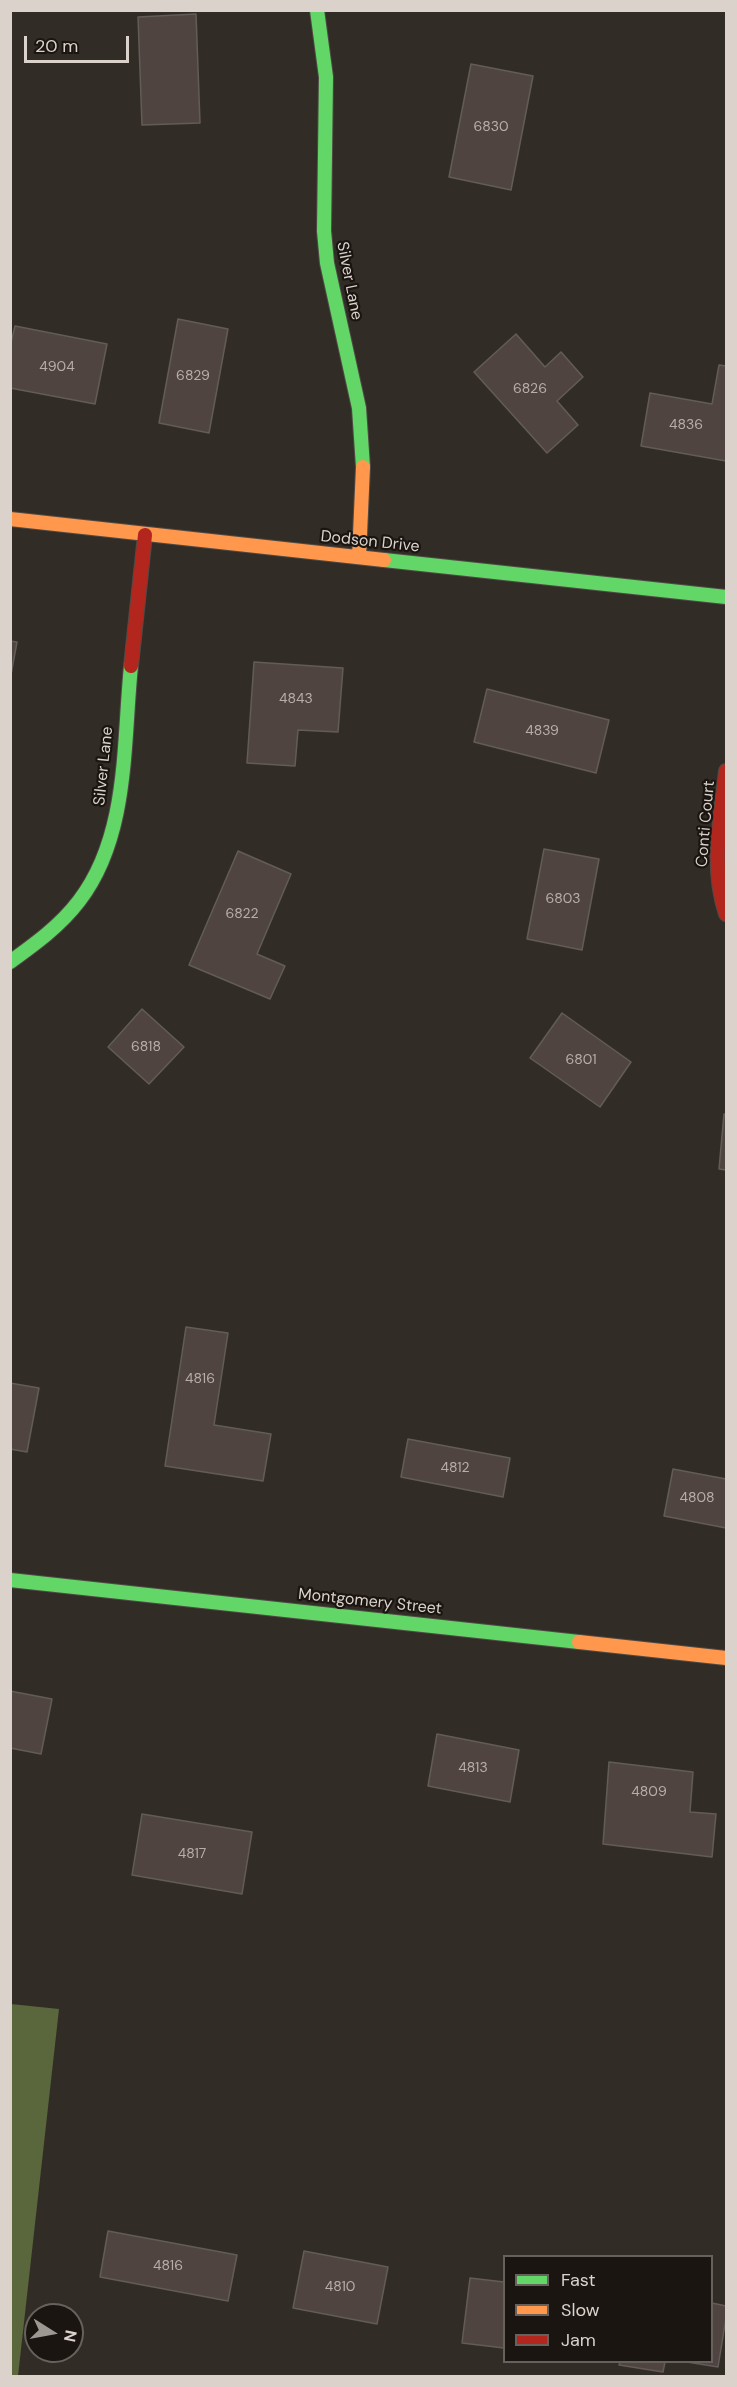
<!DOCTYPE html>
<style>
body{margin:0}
#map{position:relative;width:737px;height:2387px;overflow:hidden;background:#322c27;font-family:"DM Sans",sans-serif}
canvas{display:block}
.frame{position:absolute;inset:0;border:12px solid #dad2cb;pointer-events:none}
.legend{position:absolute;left:503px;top:2255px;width:210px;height:108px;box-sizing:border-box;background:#1b1511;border:2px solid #67615b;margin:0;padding:8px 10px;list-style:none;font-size:18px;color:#dad2cb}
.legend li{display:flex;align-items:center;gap:12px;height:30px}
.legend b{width:30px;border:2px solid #67615b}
.north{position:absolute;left:24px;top:2303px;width:60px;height:60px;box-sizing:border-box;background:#1b1511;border:2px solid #67615b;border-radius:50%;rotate:101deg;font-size:16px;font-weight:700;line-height:24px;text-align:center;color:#dad2cb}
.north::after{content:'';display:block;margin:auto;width:21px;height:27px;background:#9f9892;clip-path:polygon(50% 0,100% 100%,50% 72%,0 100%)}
.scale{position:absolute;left:24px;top:36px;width:105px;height:27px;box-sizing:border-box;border:3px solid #dad2cb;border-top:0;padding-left:8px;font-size:18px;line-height:21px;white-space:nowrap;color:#dad2cb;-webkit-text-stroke:4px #1b1511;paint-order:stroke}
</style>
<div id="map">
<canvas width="737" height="2387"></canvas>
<div class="frame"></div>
<ul class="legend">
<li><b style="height:8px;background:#63d668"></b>Fast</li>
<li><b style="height:8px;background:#ff974d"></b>Slow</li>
<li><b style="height:8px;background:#b3261e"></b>Jam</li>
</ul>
<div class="north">N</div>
<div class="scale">20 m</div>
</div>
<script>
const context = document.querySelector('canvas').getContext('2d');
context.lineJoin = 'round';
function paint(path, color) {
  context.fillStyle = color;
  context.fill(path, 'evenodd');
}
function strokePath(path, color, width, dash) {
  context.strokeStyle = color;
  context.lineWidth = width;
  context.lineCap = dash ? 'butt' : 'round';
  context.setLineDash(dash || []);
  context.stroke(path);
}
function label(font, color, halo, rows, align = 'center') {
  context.font = font + ' "DM Sans",sans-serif';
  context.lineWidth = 4.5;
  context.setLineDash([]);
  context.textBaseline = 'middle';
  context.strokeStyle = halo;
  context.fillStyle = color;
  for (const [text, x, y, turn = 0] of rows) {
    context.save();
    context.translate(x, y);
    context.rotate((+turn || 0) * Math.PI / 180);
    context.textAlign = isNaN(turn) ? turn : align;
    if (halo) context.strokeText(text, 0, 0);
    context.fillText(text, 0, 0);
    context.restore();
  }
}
const forest = new Path2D(`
 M11,2004L59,2009L18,2376H10Z`);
const building = new Path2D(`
 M196,14L200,123L142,125L138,17Z
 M471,64L533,76L511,190L449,177Z
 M178,319L228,329L209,433L159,423Z
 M15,326L107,344L95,404L10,388V347Z
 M516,334L545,367L561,352L583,377L557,401L578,425L547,453L474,372Z
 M719,365L726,366V461L641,446L650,393L712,404Z
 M10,641L17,642L10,680Z
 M254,662L343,668L338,732L298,730L295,766L247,763Z
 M487,689L609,720L596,773L474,742Z
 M544,849L599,859L582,950L527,939Z
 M238,851L291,874L257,954L285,966L270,999L189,965Z
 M142,1009L184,1047L149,1084L108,1047Z
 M562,1013L631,1062L600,1107L530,1058Z
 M724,1114H726V1170L719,1169Z
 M186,1327L228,1333L214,1425L271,1434L263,1481L165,1466Z
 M10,1383L39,1388L27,1452L10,1449Z
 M408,1439L510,1458L503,1497L401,1477Z
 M673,1469L726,1479V1528L664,1516Z
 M10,1691L52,1699L41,1754L10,1748Z
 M437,1734L519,1750L510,1802L428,1786Z
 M609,1762L693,1772L690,1812L716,1814L712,1857L603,1844Z
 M142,1814L252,1832L242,1894L132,1875Z
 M108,2231L237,2255L228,2301L100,2277Z
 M304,2251L388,2267L377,2324L293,2308Z
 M470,2278L504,2282V2348L462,2343Z
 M712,2303L726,2306V2318L718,2367L687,2362H712Z
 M620,2362H665L663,2372L619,2365Z`);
const fast = new Path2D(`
 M317,10L326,77L324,231L327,263L359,408L363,467
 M384,560L726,597
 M10,962C35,944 60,926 79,901C129,836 123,744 131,666
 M10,1580L579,1642`);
const slow = new Path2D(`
 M10,519L384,560
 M359,557L363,467
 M579,1642L726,1658`);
const jam = new Path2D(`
 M131,666L145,535
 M726,771C721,820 710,866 726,914`);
const numberNames = [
 ["6830",491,127],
 ["4904",57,367],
 ["6829",193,376],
 ["6826",530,389],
 ["4836",686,425],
 ["4843",296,699],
 ["4839",542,731],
 ["6803",563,899],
 ["6822",242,914],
 ["6818",146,1047],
 ["6801",581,1060],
 ["4816",200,1379],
 ["4812",455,1468],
 ["4808",697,1498],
 ["4813",473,1768],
 ["4809",649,1792],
 ["4817",192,1854],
 ["4816",168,2266],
 ["4810",340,2287]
];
const streetNames = [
 ["Silver Lane",349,281,79],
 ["Dodson Drive",370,542,6],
 ["Silver Lane",104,766,-84],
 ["Conti Court",706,824,-85],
 ["Montgomery Street",370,1602,6]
];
paint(forest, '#5a663c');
paint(building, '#504440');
strokePath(building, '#625c58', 1.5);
strokePath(fast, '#504a45', 16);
strokePath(slow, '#504a45', 16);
strokePath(jam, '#504a45', 16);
strokePath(fast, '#63d668', 14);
strokePath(slow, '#ff974d', 14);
strokePath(jam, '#b3261e', 14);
label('14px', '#b8aea8', null, numberNames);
label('16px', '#dad2cb', '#1b1511', streetNames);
</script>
